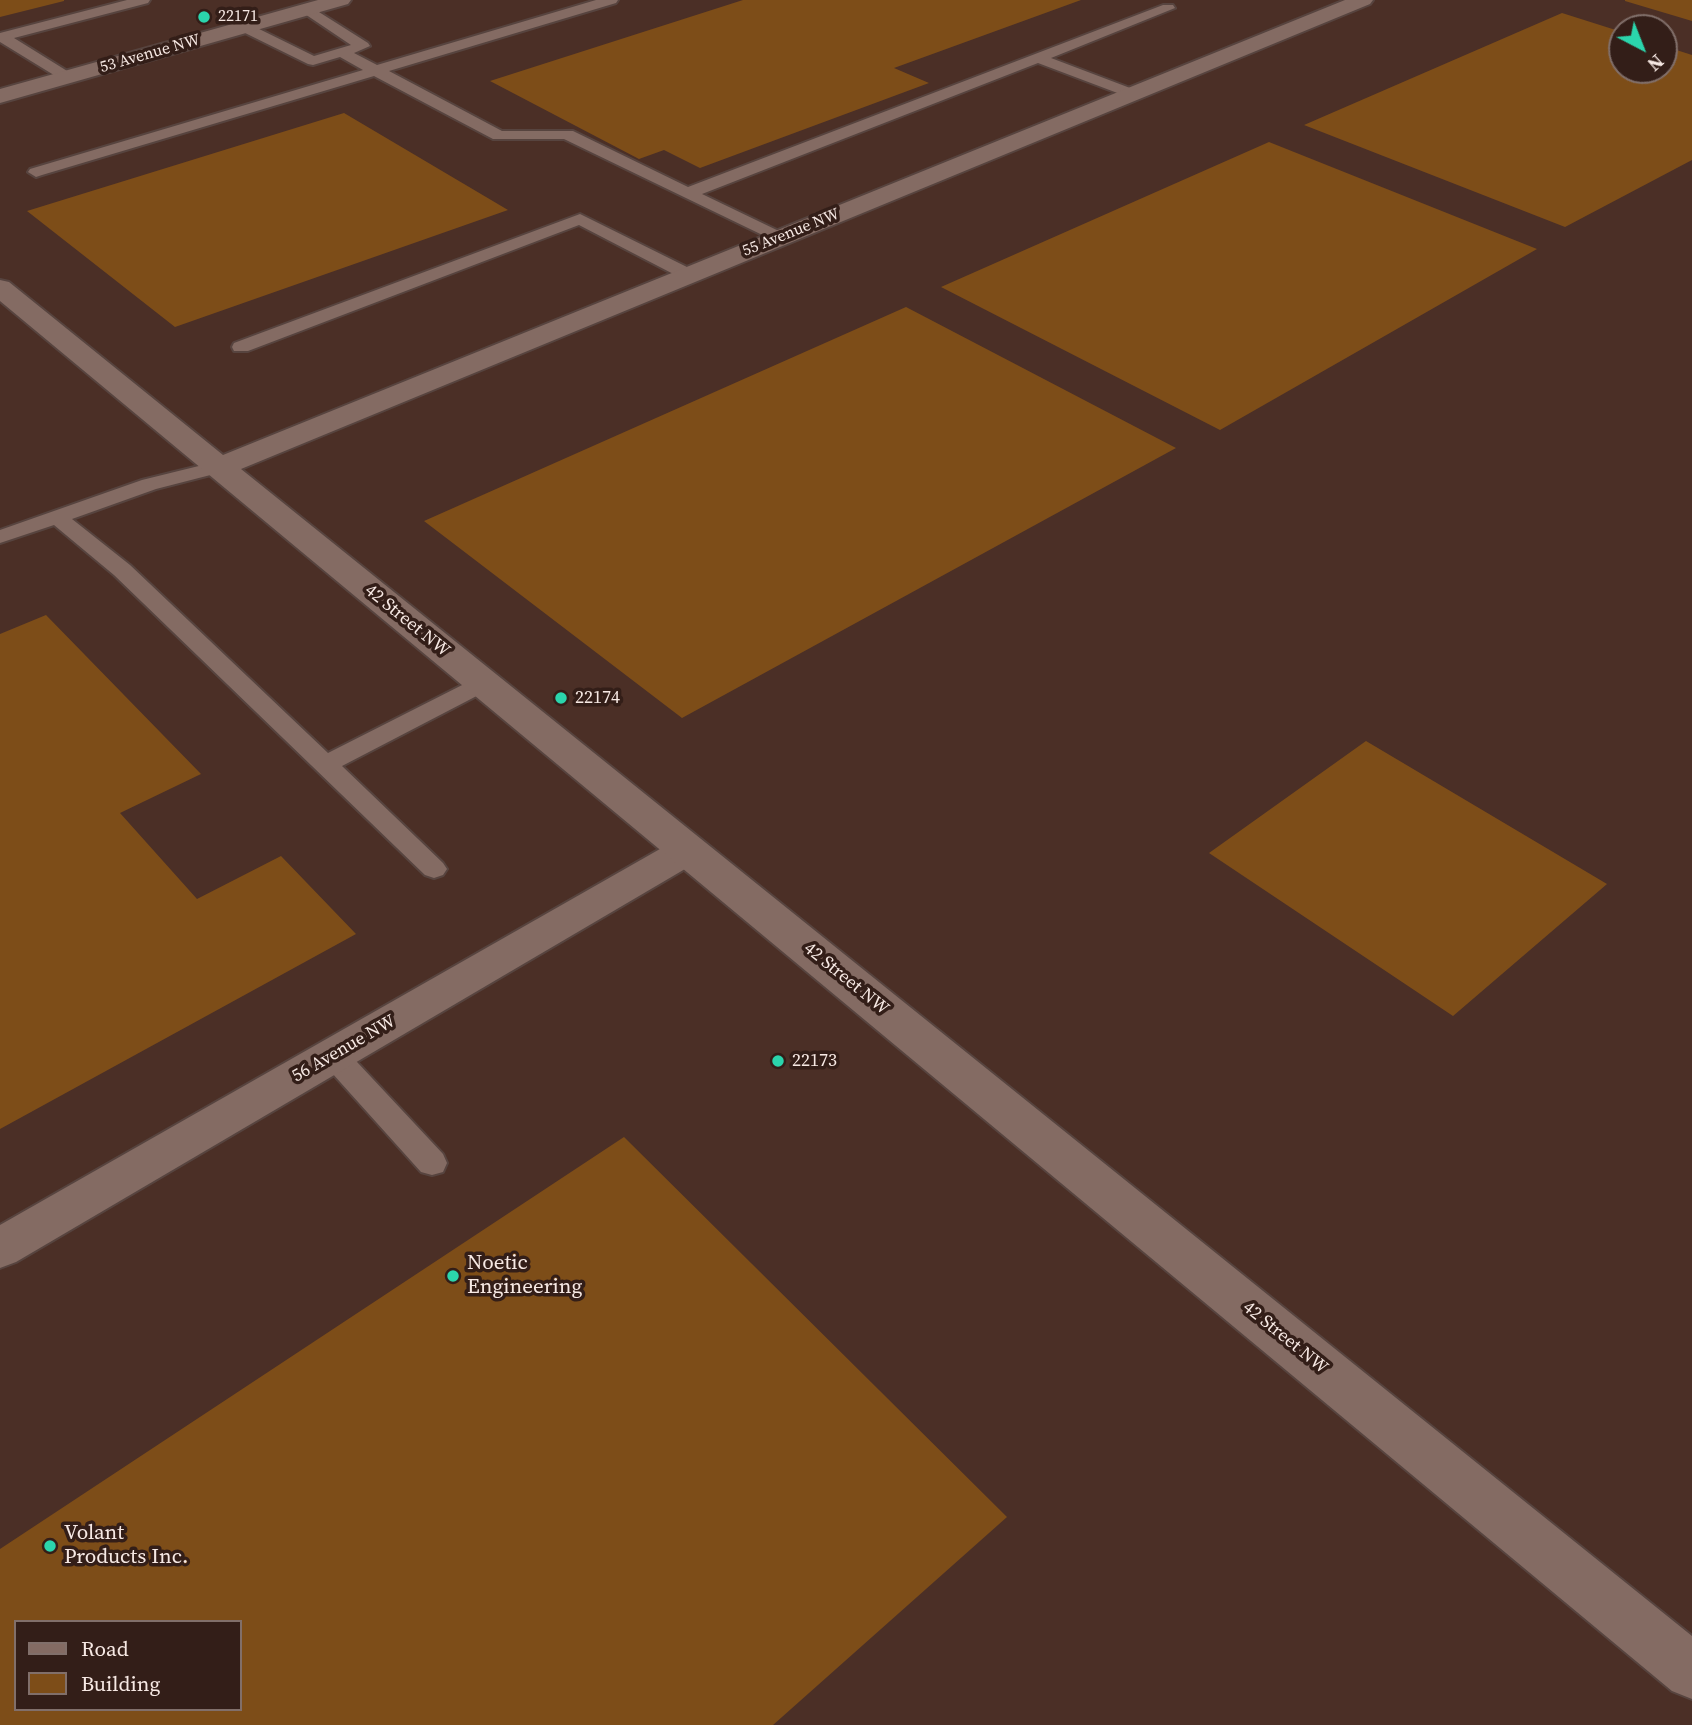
<!DOCTYPE html>
<style>
body{margin:0}
#map{position:relative;width:1692px;height:1725px;overflow:hidden;background:#3d2822;font-family:"Source Serif 4",serif}
canvas{display:block}
.legend{position:absolute;left:14px;top:1620px;width:228px;height:91px;box-sizing:border-box;background:#331e18;border:2px solid #816f6a;margin:0;padding:9px 12px;list-style:none;font-size:21px;color:#f7e9e4}
.legend li{display:flex;align-items:center;gap:14px;height:35px}
.legend b{width:35px;border:2px solid #816f6a}
.north{position:absolute;left:1608px;top:14px;width:70px;height:70px;box-sizing:border-box;background:#331e18;border:2px solid #816f6a;border-radius:50%;rotate:138deg;font-size:19px;font-weight:700;line-height:28px;text-align:center;color:#f7e9e4}
.north::after{content:'';display:block;margin:auto;width:24px;height:32px;background:#2bd5ac;clip-path:polygon(50% 0,100% 100%,50% 72%,0 100%)}
</style>
<div id="map">
<canvas width="1692" height="1725"></canvas>
<ul class="legend">
<li><b style="height:9px;background:#846b63"></b>Road</li>
<li><b style="height:19px;background:#7d4d18"></b>Building</li>
</ul>
<div class="north">N</div>
</div>
<script>
const context = document.querySelector('canvas').getContext('2d');
context.lineJoin = 'round';
function paint(path, color) {
  context.fillStyle = color;
  context.fill(path, 'evenodd');
}
function strokePath(path, color, width, dash) {
  context.strokeStyle = color;
  context.lineWidth = width;
  context.lineCap = dash ? 'butt' : 'round';
  context.setLineDash(dash || []);
  context.stroke(path);
}
function label(font, color, halo, rows, align = 'center') {
  context.font = font + ' "Source Serif 4",serif';
  context.lineWidth = 7;
  context.setLineDash([]);
  context.textBaseline = 'middle';
  context.strokeStyle = halo;
  context.fillStyle = color;
  for (const [text, x, y, turn = 0] of rows) {
    context.save();
    context.translate(x, y);
    context.rotate((+turn || 0) * Math.PI / 180);
    context.textAlign = isNaN(turn) ? turn : align;
    if (halo) context.strokeText(text, 0, 0);
    context.fillText(text, 0, 0);
    context.restore();
  }
}
const built = new Path2D(`
 M0,0H1692V1725H0ZM1622,28H1664V70H1622ZM16,1622H240V1709H16Z`);
const building = new Path2D(`
 M0,0H64V1L0,17Z
 M743,0H1081L894,68L929,83L700,168L664,150L639,159L490,81Z
 M1625,0H1692V21L1625,1Z
 M1562,13L1622,32V70H1664V46L1692,55V160L1565,227L1304,125Z
 M344,113L508,210L175,327L27,211Z
 M1269,142L1537,249L1220,430L941,287Z
 M906,307L1176,448L682,718L424,521Z
 M46,615L201,774L120,813L197,899L281,856L356,934L0,1129V634Z
 M1366,741L1607,884L1453,1016L1209,853Z
 M624,1137L1007,1517L773,1725H0V1549ZM16,1622H240V1709H16Z`);
const lane = new Path2D(`
 M127,0H150L148,3L14,38L72,74L74,77L72,80H62L0,42V33Z
 M596,0H618L616,3L389,71L502,131H573L688,187L1163,5H1173L1175,8L1051,58L1138,91L1141,94L1138,97H1128L1038,63L702,194L785,234L788,238L779,243L564,139H493L374,76L42,175L36,177L28,172L30,169L363,70L340,57L313,65L308,64L239,30V24H249L314,56L351,45L299,10L301,7H311L368,43L370,46L354,53L377,65Z
 M580,214L695,271L698,275L689,280L683,279L579,225L248,351H234L232,347L234,343Z
 M219,461L226,463L229,467L226,471L156,489L72,519L130,565L328,753L476,678L484,676L492,678L496,683L492,688L342,766L443,863L447,869L443,875L434,878L425,875L114,575L54,525L0,543V530L142,480Z
 M333,1044L343,1047L443,1154L447,1163L443,1172L432,1175L421,1172L323,1063L318,1055L323,1047Z`);
const street = new Path2D(`
 M688,837L702,841L707,850L702,859L16,1262L0,1268V1225L674,841Z`);
const secondary = new Path2D(`
 M318,0H351L348,4L0,103V89Z
 M1345,0H1373L1370,4L241,469L1692,1636V1699L1672,1691L0,301V280L9,282L223,455Z`);
const markers = [
 [204,17,7,"#2bd5ac"],
 [561,698,7,"#2bd5ac"],
 [778,1061,7,"#2bd5ac"],
 [453,1276,7,"#2bd5ac"],
 [50,1546,7,"#2bd5ac"]
];
const farPoinames = [
 ["22171",218,17]
];
const farStreetnames = [
 ["53 Avenue NW",150,54,-16],
 ["55 Avenue NW",791,233,-22]
];
const streetNames = [
 ["42 Street NW",407,621,39],
 ["42 Street NW",846,979,39],
 ["56 Avenue NW",344,1049,-30],
 ["42 Street NW",1285,1338,39]
];
const poiNames = [
 ["22174",575,698],
 ["22173",792,1061]
];
const nearPoinames = [
 ["Noetic",467,1264],
 ["Engineering",467,1288],
 ["Volant",64,1534],
 ["Products Inc.",64,1558]
];
paint(built, '#4b2f26');
paint(building, '#7d4d18');
strokePath(lane, '#57443f', 4);
strokePath(street, '#57443f', 4);
strokePath(secondary, '#57443f', 4);
paint(lane, '#846b63');
paint(street, '#846b63');
paint(secondary, '#846b63');
for (const [x, y, r, color] of markers) {
  const dot = new Path2D();
  dot.arc(x, y, r, 0, 2 * Math.PI);
  context.fillStyle = color;
  context.fill(dot);
  strokePath(dot, '#331e18', 2.5);
}
label('16px', '#f7e9e4', '#331e18', farPoinames, 'left');
label('16px', '#f7e9e4', '#331e18', farStreetnames);
label('18px', '#f7e9e4', '#331e18', streetNames);
label('18px', '#f7e9e4', '#331e18', poiNames, 'left');
label('21px', '#f7e9e4', '#331e18', nearPoinames, 'left');
</script>
